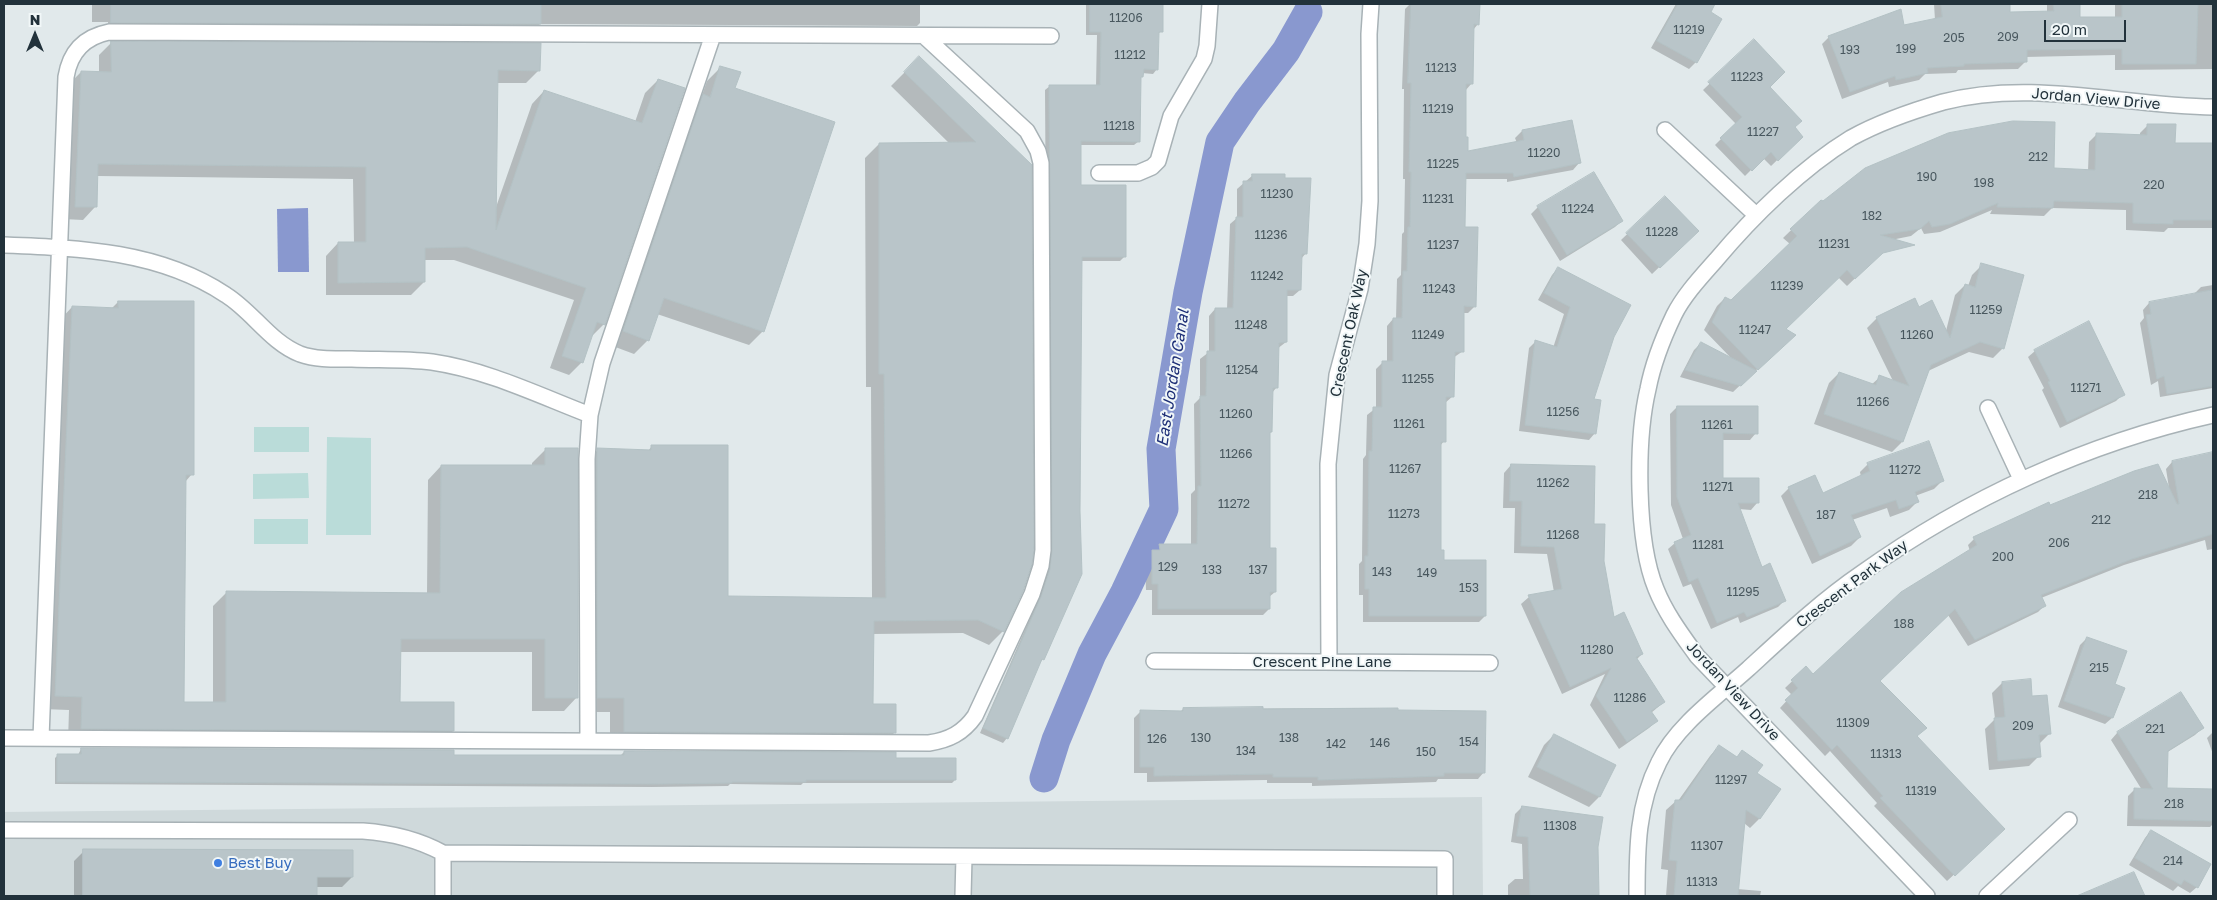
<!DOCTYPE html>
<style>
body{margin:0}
#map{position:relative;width:2217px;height:900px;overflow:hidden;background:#e1e9eb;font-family:"Golos Text",sans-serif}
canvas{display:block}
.frame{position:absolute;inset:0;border:5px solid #22323b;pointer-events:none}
.north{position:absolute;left:10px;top:10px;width:50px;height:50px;-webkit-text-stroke:4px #f1f7f8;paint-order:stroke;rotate:0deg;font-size:14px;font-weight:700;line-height:20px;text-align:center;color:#22323b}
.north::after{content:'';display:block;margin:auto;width:18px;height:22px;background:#22323b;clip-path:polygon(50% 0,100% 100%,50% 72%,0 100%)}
.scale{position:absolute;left:2044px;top:20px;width:82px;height:22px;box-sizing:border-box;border:2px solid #22323b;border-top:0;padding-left:6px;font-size:15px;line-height:18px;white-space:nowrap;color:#22323b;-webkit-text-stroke:4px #f1f7f8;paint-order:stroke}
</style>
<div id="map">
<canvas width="2217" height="900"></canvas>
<div class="frame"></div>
<div class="north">N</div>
<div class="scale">20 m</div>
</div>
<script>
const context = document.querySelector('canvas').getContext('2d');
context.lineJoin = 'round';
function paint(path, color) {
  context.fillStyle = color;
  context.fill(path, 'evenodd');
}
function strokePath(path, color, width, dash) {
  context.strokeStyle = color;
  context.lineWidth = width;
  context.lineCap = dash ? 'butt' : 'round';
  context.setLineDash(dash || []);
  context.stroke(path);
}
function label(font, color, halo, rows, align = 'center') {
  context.font = font + ' "Golos Text",sans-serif';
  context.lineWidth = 4;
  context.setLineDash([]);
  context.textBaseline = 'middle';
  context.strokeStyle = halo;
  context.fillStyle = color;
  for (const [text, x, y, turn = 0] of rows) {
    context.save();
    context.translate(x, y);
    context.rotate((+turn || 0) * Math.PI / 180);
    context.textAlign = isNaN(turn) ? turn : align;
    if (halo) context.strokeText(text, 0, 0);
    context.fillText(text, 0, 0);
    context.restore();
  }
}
const built = new Path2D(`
 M1482,797L1483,896H4V812Z`);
const green = new Path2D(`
 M254,427H309V452H254Z
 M327,437L371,438V535H326Z
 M308,473L309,498L253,499V474Z
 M254,519H308V544H254Z`);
const water = new Path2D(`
 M308,208L309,272H278L277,209Z`);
const shadow = new Path2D(`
 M92,4H920V23L917,26L540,24L537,27L108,25V22H92Z
 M1086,4H1161V31L1158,34L1157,69L1153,74L1142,73L1140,79L1139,141L1134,145H1080V186L1125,256L1120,261H1081L1079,511L1043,659L1039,664L1007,738L1003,743L980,733L1037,602L1046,574L1048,555L1045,90L1050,86H1096L1097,35H1086Z
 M1410,4H1478V24L1473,30L1472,83L1465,91L1464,139L1467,153L1517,143L1515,138L1522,131L1571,121L1579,163L1573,170L1507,182V179H1464V229L1475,306L1468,313H1462L1463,351L1453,358V396L1445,403L1444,441L1440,446L1439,551L1442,561L1485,616L1479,622H1363V595H1359V564L1362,561L1363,459L1366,455L1367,415L1376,408V369L1383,362H1387V326L1393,319H1396L1397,279L1401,275L1402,234L1404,232L1405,179H1403L1404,89H1402L1405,9Z
 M1676,4H1714L1709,13L1696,62L1689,69L1651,48Z
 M1934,4H2009V14L2047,13V4H2079V19H2115V4H2213V69L2115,70V55L2025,57L2026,61L2018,69L1958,70L1956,73L1925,74L1919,80L1889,87L1888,82L1842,99L1822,44L1829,37L1935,20Z
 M1754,41L1768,87L1793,128L1802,136L1771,166L1763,158L1745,176L1715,145L1736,124L1703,90Z
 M111,43L539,70L526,83H496L495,210L532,104L544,91L635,122L645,93L658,80L604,324L591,337L582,362L569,375L550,368L574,300L454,260H424V282L411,295H326V256L338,243H354L353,179L97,176L95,207L83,220L63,219L68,85L81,72L99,73V55Z
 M919,58L1030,166L1003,631L989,645L963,633L872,634V706L894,733L881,747L610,745V712H584V463L598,450L648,451L652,446L727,598L872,599L871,387H866L865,158L879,144H950L891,86Z
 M721,67L763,331L749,345L657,314L648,340L634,354L610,345L689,110L701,98L707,81Z
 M2148,125L2174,144H2213V228H2168L2164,232L2126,230V210L2052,208L2044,216L1990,214L1992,210L1940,232L1924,234L1921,228L1911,236L1896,239L1847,286L1838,277L1784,330L1786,342L1733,392L1680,377L1694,350L1701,343L1732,359L1704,330L1717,306L1725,298L1731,301L1790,244L1783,238L1821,201L2053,169L2088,171L2089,142L2097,134L2140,136V133Z
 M1253,175L1306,253L1301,259L1300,290L1293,296H1285L1286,342L1277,349L1276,388L1272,393L1271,432L1269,434V550L1275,592L1269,597V609L1263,615H1152V590H1146L1145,558L1160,545H1191V494L1195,490L1194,404L1200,398V359L1209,352V316L1215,309H1227L1230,224L1237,218V189Z
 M1665,198L1697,231L1652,274L1621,240Z
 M1538,207L1622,220L1615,227L1560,261L1531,214Z
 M1982,265L2003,348L1993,358L1969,352L1928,371L1902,442L1892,452L1814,424L1829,383L1839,373L1871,385L1880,377L1893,381L1867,328L1877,318L1919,308L1946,331L1955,295L1965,285L1968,286L1972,275Z
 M1558,268L1613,337L1592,400L1595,433L1589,440L1519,431L1529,348L1535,342L1553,348L1564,314L1538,300L1552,275Z
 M2213,285V388L2160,397L2158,381L2151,385L2140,323L2144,318L2143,310L2149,303L2194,294L2201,287Z
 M118,302L192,474L185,482L183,703H213V606L227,592L427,594L428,480L441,466L532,467V463L546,449L577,697L564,711H532V652H399V704L453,731L440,744L68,742L69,710L42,709L59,321L72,307L111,309Z
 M2035,351L2123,394L2116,401L2060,428L2042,390L2044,388L2028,357Z
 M1677,407L1756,433L1750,440H1722V479L1757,503L1751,510L1739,509L1761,569L1785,600L1778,607L1740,623L1738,617L1711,629L1691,584L1683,587L1668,549L1675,543L1683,539L1671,505L1670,414Z
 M2213,453V549L2207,550L2205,540L2124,565L2041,598L2045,605L2038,612L1968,646L1948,615L1879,681L1916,736L1997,835L1947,881L1874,806L1877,803L1830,751L1825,756L1780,708L1792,695L1785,688L1806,668L1813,676L1970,551L1968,545L1974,539L2049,506L2169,488L2166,469L2172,462Z
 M1868,464L1942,481L1934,489L1915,496L1917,502L1909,510L1890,517L1887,508L1852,520L1860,537L1851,546L1812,564L1781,496L1789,488L1823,495L1861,477L1860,472Z
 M1511,465L1593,525L1602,562L1613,618L1642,654L1636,660L1664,702L1651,713L1656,721L1649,728L1619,749L1590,705L1605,674L1562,694L1521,604L1529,597L1554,592L1547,554L1514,553L1515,508H1503L1504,473Z
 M2087,638L2114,685L2123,688L2112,718L2105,724L2058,707L2080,645Z
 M2002,683L2031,698L2050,733L2040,743L2039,756L2029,766L1989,770L1985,729L1995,719L1992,693Z
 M2180,694L2202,728L2195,735L2166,753L2165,790H2213V824L2210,827L2127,826L2128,796L2134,790H2142L2111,740L2117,733Z
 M1373,708L1396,711L1484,772L1478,779H1438L1436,782L1312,786V783H1267V780L1147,782V773H1134V718L1141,711L1180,712L1183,709Z
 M2213,732V754L2207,738Z
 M1554,735L1614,766L1599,797L1589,807L1528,777L1544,745Z
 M1719,746L1736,758L1742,752L1755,774L1779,790L1759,819L1750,828L1744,823L1737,889L1761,891L1760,896H1666L1668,870L1661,869L1666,810L1676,801H1678L1710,756Z
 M81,749L453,756L621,755L624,752L894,759L955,780L952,783H803L801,785L730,784L728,786L652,787L55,784V758L58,755H78Z
 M1522,807L1597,847L1596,896H1508V885L1515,879H1523L1522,844L1511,842L1515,814Z
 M2151,831L2197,887L2190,893L2178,886L2173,891L2129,865L2145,838Z
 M84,851L352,877L342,887H316V896H74V861Z`);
const canal = new Path2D(`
 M1044,778L1056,740L1092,654L1125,592L1164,509L1161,449L1188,292L1220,142L1247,102L1286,51L1308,12`);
const building = new Path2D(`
 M111,4H541V24L111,23Z
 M1090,4H1163V32H1159L1158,70L1144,69L1143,77H1141L1140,142L1081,141V185H1126V257H1082L1080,511L1082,574L1044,660L1042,659L1008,739L983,728L1041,597L1050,569L1052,550L1049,85H1100L1101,32H1090Z
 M1411,4H1480L1479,25L1474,24L1473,84H1466V137H1468V151L1524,140L1522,130L1572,120L1581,163L1514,177L1513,173H1466L1465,227H1478L1476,307L1464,306V352H1455L1454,397H1446V442H1441V550H1444V560H1486V616H1369V589H1365V556H1368L1369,451H1372L1373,407H1382V361H1393V318H1402L1403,271H1407L1408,227H1410L1411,172H1409L1411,83H1408Z
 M1678,4H1715L1711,12L1722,19L1697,63L1657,41Z
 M1941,4H2010V12L2054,11L2053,4H2080V17H2122V4H2198L2196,64H2122V49L2027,50V62L1964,64V66L1927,68L1928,73L1896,80L1895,76L1850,92L1828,36L1901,9L1904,25L1942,17Z
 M1754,39L1785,72L1770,87L1802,121L1795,127L1803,137L1778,161L1771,152L1752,171L1720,138L1742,117L1708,82Z
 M111,41L541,43L540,71L498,70L496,230L544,90L642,123L658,79L685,88L605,325L597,322L583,363L562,356L586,288L467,247L425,248V282L338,283V242H366V167L98,164L97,207H75L81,71L111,72Z
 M919,56L1032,165L1034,549L1032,564L1023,591L1004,632L978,620L874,621L873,704H896V733L624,732V698H597V448L651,450V445H728V596L886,598L884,374H879V143L976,142L904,72Z
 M720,66L741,72L735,88L835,122L764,332L664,298L649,341L623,331L703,94L710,97Z
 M2013,121L2055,122L2054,168L2095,170L2096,133L2147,135V124H2176L2175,143H2213V220H2173V224L2133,223V203L2054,201L2053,208L1997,207L1998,203L1950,224L1932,227L1929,221L1920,229L1880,235L1915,245L1883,253L1855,279L1847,270L1786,329L1796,335L1758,370L1712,322L1725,297L1731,300L1797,236L1790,229L1821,200L1823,201L1865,168L1948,133Z
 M1594,172L1623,221L1567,255L1537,206Z
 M1252,174H1285V178H1311L1307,254H1302L1301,290H1287V342L1279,343L1278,388H1273L1272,432H1270V548H1276V592H1270V609H1158V584H1152V550H1160L1159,544H1197L1198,486H1201L1200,396H1206L1207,351H1215V308H1233L1236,217H1243V181H1252Z
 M1665,196L1699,231L1660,268L1626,233Z
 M1981,263L2024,275L2004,349L1980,342L1931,365L1903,442L1824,414L1839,372L1876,385L1879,375L1909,386L1876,317L1915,298L1919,307L1932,300L1950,338L1965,284L1975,287Z
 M1558,267L1631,305L1614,337L1594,399L1601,400L1596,434L1525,425L1535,340L1557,347L1570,307L1544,293Z
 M2213,290V386L2167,394L2164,376L2157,379L2146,315L2151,314L2149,302Z
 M118,301H194V475H186L184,702H226V591L440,593L441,465H545V448H578V698H545V639H401L400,702H454V731L81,729L82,697L55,696L72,306L118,308Z
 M2089,321L2125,395L2067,422L2048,382L2050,381L2034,350Z
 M1701,342L1757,371L1741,386L1685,370Z
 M1677,406H1758V434L1723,433V478H1759V503H1738L1762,567L1770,563L1786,601L1747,617L1744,612L1717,623L1698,578L1689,582L1674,542L1691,535L1677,497Z
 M1929,441L1944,481L1915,492L1919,502L1899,509L1896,500L1851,515L1861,537L1820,556L1788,487L1815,475L1823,493L1870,471L1867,463Z
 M2213,452V534L2132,559L2041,595L2046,606L1975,640L1955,609L1880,681L1927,728L1917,736L2005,829L1955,876L1880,798L1883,796L1837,745L1832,750L1785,700L1798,688L1791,680L1806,666L1813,674L1901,592L1977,545L1973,537L2049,502L2050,505L2134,471L2158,464L2177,504H2179L2172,461Z
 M1511,464L1595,466L1594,524H1605L1604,561L1614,617L1624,612L1643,654L1636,657L1665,702L1651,711L1658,721L1627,742L1596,696L1611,668L1570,687L1528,595L1562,589L1554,547L1521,546L1522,501H1510Z
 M2087,637L2127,651L2115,684L2125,688L2113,718L2064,701Z
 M2031,679L2032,696L2047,695L2051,734L2039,735L2041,757L1998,761L1994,718L2005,717L2002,682Z
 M2181,692L2204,728L2168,751L2167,788L2213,789V821L2134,819V788L2153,789L2117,732Z
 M1263,707V709L1398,708V710L1486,711L1485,773H1444V776L1318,780V777H1273V774L1154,776V767H1140V710L1183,711V708Z
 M1554,734L1616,765L1600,797L1537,767Z
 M1719,745L1737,757L1742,750L1763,765L1757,773L1781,789L1760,819L1746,810L1738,896H1674L1677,861L1669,860L1675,800H1681Z
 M81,748L454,750V755H624V751L896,752V758H956V780H806V782H732V783L656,784L57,782V754H81Z
 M1522,806L1603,817L1598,847L1599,895L1530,896L1528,837L1517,836Z
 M2151,830L2211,864L2198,888L2184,880L2181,885L2135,858Z
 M83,849L353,850V877H317V896H83Z
 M2134,872L2145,896H2077Z`);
const minor = new Path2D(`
 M1665,130L1756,215
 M1099,173H1138L1152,167L1158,161L1171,116L1204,59L1207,46L1210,4
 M4,245C81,248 160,251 226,295C253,312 270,342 300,354C317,360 335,359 352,359C379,360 406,359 432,362C487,370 538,395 590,415
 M1988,408L2021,479
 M1154,661L1490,663
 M1329,662L1328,464L1337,375L1360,289L1367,244L1370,201L1369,34L1371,4
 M4,738L929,743C949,740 963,733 975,716L1032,594L1041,566L1043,550L1041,163L1038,151L1027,131L924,36
 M41,738L66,77C70,52 84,37 109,32L1051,36
 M588,741L587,459L590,415L602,363L713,35
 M4,830L363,831C392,833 417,839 443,853L1445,859V896
 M443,896V853
 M963,896L964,857
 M1637,896C1637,850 1637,805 1659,762C1676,726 1718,696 1748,669C1784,636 1821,601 1862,573C1967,498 2087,443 2213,415
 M1927,896L1697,656C1682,635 1666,614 1656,589C1636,541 1636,440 1648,389C1653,363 1663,338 1674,315C1684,295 1701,277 1716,260C1753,216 1802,168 1851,138C1880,122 1912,111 1943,102C2032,79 2123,106 2213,107
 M1987,896L2069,820`);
const markers = [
 [218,863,5,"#3f7fe0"]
];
const numberNames = [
 ["11206",1126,18],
 ["11219",1689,30],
 ["209",2008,37],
 ["205",1954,38],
 ["199",1906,49],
 ["193",1850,50],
 ["11212",1130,55],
 ["11213",1441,68],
 ["11223",1747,77],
 ["11219",1438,109],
 ["11218",1119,126],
 ["11227",1763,132],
 ["11220",1544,153],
 ["212",2038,157],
 ["11225",1443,164],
 ["190",1927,177],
 ["198",1984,183],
 ["220",2154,185],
 ["11230",1277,194],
 ["11231",1438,199],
 ["11224",1578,209],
 ["182",1872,216],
 ["11228",1662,232],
 ["11236",1271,235],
 ["11231",1834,244],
 ["11237",1443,245],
 ["11242",1267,276],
 ["11239",1787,286],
 ["11243",1439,289],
 ["11259",1986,310],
 ["11248",1251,325],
 ["11247",1755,330],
 ["11249",1428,335],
 ["11260",1917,335],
 ["11254",1242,370],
 ["11255",1418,379],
 ["11271",2086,388],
 ["11266",1873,402],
 ["11256",1563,412],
 ["11260",1236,414],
 ["11261",1409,424],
 ["11261",1717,425],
 ["11266",1236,454],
 ["11267",1405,469],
 ["11272",1905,470],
 ["11262",1553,483],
 ["11271",1718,487],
 ["218",2148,495],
 ["11272",1234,504],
 ["11273",1404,514],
 ["187",1826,515],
 ["212",2101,520],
 ["11268",1563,535],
 ["206",2059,543],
 ["11281",1708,545],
 ["200",2003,557],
 ["129",1168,567],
 ["133",1212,570],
 ["137",1258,570],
 ["143",1382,572],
 ["149",1427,573],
 ["153",1469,588],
 ["11295",1743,592],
 ["188",1904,624],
 ["11280",1597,650],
 ["215",2099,668],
 ["11286",1630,698],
 ["11309",1853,723],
 ["209",2023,726],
 ["221",2155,729],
 ["130",1201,738],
 ["138",1289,738],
 ["126",1157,739],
 ["154",1469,742],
 ["146",1380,743],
 ["142",1336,744],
 ["134",1246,751],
 ["150",1426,752],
 ["11313",1886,754],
 ["11297",1731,780],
 ["11319",1921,791],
 ["218",2174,804],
 ["11308",1560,826],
 ["11307",1707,846],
 ["214",2173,861],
 ["11313",1702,882]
];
const streetNames = [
 ["Jordan View Drive",2096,99,5],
 ["Crescent Oak Way",1349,333,-78],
 ["Crescent Park Way",1852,584,-37],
 ["Crescent Pine Lane",1322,662],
 ["Jordan View Drive",1733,691,47]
];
const shopNames = [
 ["Best Buy",228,863]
];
const waterNames = [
 ["East Jordan Canal",1173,378,-81]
];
paint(built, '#cfd9db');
paint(green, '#badcd9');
paint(water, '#8998cf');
paint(shadow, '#0003');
strokePath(canal, '#8998cf', 29);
paint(building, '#b9c5c9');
strokePath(building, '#b3c1c4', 1);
strokePath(minor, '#a8b2b6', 18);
strokePath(minor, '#fff', 15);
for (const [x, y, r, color] of markers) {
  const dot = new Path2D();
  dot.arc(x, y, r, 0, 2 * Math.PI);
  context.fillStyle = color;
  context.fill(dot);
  strokePath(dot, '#f1f7f8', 2);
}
label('12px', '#48575e', null, numberNames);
label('15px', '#22323b', '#f1f7f8', streetNames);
label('15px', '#366cbe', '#f1f7f8', shopNames, 'left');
label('italic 16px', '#1d2e76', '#f1f7f8', waterNames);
</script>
